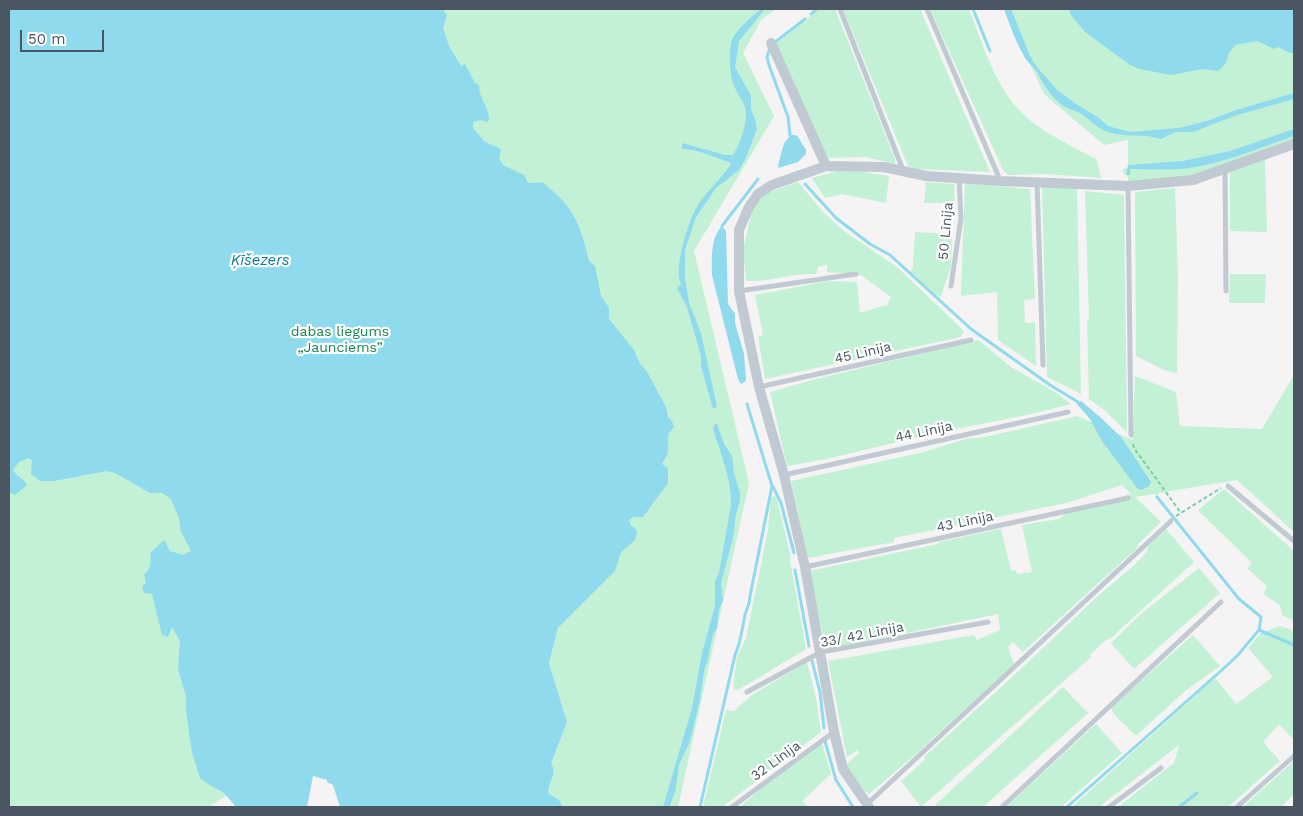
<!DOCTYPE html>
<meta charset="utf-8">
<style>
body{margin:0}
#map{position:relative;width:1303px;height:816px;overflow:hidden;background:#f5f3f3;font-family:"Work Sans",sans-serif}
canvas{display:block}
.frame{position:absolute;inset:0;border:10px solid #4a5661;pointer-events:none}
.scale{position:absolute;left:20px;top:30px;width:84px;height:22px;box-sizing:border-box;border:2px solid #4a5661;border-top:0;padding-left:6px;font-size:15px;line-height:18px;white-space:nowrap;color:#4a5661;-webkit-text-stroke:4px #fff;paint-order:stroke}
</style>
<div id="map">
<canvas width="1303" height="816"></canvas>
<div class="frame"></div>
<div class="scale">50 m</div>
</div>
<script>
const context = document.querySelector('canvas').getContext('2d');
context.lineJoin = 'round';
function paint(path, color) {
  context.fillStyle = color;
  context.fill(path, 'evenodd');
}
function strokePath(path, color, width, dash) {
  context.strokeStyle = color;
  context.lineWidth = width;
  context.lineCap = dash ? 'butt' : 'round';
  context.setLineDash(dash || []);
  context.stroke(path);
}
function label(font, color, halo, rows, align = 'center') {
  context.font = font + ' "Work Sans",sans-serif';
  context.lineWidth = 4.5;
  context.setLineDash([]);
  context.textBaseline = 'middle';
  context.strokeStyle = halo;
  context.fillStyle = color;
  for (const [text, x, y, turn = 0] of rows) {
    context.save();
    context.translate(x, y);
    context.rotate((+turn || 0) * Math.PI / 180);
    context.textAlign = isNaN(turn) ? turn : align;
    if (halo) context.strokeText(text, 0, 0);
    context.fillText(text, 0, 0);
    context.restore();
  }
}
const green = new Path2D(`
 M9,9H776L761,20L743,53L774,116L694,251L749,483L678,807H563L559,800L548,793C549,780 559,775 550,763L567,722L549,663L558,628L615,571L617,558L208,807H9Z
 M819,9H835L895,159V164L866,157L826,158L775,45Z
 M843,9H920L990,172L915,169L908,166Z
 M930,9H969C982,42 993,80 1017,108C1036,130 1073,146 1097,160L1101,178L1046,174L1008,175L1003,170Z
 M1005,9H1294V141L1205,176L1128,182V177L1124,174L1122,169L1128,168V140L1104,145L1044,94Z
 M1265,158L1267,232L1230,231V172Z
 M845,169L889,176L886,203L842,194L825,198L812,178Z
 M798,182L824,213L844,231L897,267L964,331L961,337L765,379L758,337L763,335L755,295L828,281L857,282L860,313L887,305L891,297L861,275L827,272V265L818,267L816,274C792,273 770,282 746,281L743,249L753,207L767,193Z
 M926,182L954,184L955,203H924Z
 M965,183L1030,189L1035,299L1024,300L1025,323L1035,322L1036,366L998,340L997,292L961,296Z
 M1042,188H1077L1081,394L1047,377Z
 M1175,188L1178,277L1177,373L1164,370L1136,356L1135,192Z
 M1085,191L1124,195L1127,432L1103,409L1089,399L1087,321L1089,319Z
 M915,232L952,234L951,267L941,296L935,295L910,273L913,267Z
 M1230,274H1266L1265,303H1229Z
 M978,340L1011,367L1055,392L1071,404L1032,414L935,433L827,459L787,466L770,392L816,379Z
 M1294,375V532L1237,480L1159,493L1157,497L1155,494L1135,497L1161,522L1138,544L1137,548L1023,652L1013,642L1008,647L1014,664L917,753L869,794L859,787L846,765L859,753L857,750L847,757L828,661L974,635L977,640L1000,630L998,614L826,650L809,571L938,544L939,542L1001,529L1011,570L1016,571L1017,574L1032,572L1022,525L1059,519L1068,512L1131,494L1122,485L1066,503L894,538V542L808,558L791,481L920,453L966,439L985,437L1077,416L1133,440L1135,376L1176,392L1180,426L1262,429Z
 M1224,489L1294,551V621L1282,615L1280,605L1263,594L1267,586L1247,568L1252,563L1198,510Z
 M776,496L791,557L790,560L806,649L738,690L733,689L737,657L746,638L760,570L768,530L771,497Z
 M1166,529L1194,562L1111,638L1106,640L1090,655L1091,657L921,807L901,781L925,760L924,757L1021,669L1099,595L1132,567L1147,552L1148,546Z
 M1199,568L1220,593L1134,669L1111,643L1142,613Z
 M1280,626L1294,631V740L1279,724L1263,742L1280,761L1228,807H1118L1174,763L1179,745L1099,807H1072L1215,678L1236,704L1273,677L1248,648L1261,633Z
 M1193,635L1220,666L1185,691L1136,736L1114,714L1111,707Z
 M807,662L816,698L821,732L722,807H703L726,710L734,711L752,695Z
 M1063,687L1088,713L983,807H938L935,805Z
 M1096,724L1122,753L1061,807H1006Z
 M822,743L831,774L802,801L808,807H740L762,788Z
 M1294,761V794L1281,807H1243Z`);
const water = new Path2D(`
 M9,9H442L447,15L443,28L449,46L461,66L465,64L475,83L479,85C479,100 489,105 489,120L487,122L481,120L473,122V128L485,142L501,149L499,159L503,165L524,175L528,183C532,183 540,182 544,183C544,184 549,188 549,188C575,208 582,231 589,261L595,266L601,296L609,308V319L634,350L640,364L646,370L666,407L668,417L672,421L674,427C663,439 670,439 668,452C667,456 664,460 662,464L668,468V483L643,517H633L629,520L631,526L635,528L637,532L635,540L621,552L615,571L558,628L549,663L567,722L551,763C558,775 549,780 548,793L559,800L563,807H340L333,785L327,782V780L313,776L307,807H236L223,792L211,786L200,778L192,753L186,710V696L178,669L180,641L172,627L168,637L162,635L152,594L144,593L142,587L146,583L144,575C151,568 152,563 150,553L164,540L170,551L183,555L191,551L181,532L179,518L171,499L162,493H150L115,473L107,471L54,481H40L31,474L32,460L29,458L19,462L13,470C17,477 23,478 27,485L15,495L9,492Z
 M761,9H765L739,41L735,67L751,96V110L755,119L757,129L745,160L739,170L716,188L696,217L685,250V278L689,303L701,333L717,407L713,409L701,366V356L687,307L677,288L681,284C673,268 689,218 699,203C709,189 722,178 731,164L729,162C713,157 698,149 682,149V143L725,155H733C740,145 749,119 745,107C743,101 737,93 734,86C730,77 729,54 731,44C734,30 751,18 761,9Z
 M1004,9H1011L1030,56L1036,66L1058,91L1075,103L1099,118L1108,126L1130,132L1179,128L1210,120L1236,110L1294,93V99L1234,116L1193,132H1175L1161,139C1144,133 1125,138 1108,132C1096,128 1090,119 1080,113C1074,110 1067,109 1062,105C1051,97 1043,84 1037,72C1034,67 1028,63 1025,58C1016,42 1010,26 1004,9Z
 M1069,9H1294V53H1290L1278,47L1274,49L1257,41L1235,45L1229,53L1226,63L1218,71L1202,69L1171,75L1140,69L1130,65L1085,32L1071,15Z
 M1294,129V136C1262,147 1229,161 1195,167C1174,171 1151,169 1130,169V175H1126L1128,165L1183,161L1230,151Z
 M790,135H796C801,140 802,145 806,149V154L798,162L778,168C778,165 783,145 785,142C786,140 789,138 790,135Z
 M722,226L726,231L728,304L735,314V323L744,354L746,381L741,384L738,379L712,275C712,260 710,238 722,226Z
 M1081,401L1100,417L1121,437L1151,482L1149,486L1141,490L1137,488L1102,441L1090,419L1076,403Z
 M715,424H717L724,444L732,456L734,473L740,493V501L736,514L733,538L721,583L723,600L719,610L717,628L713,634L708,659L704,671L700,700L690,741L679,765L675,792L669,807H663L692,708L702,653L715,606V581L719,573L731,505C732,479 720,453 713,428Z`);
const stream = new Path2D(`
 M973,9L990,51
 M811,14L817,9
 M774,43L805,19
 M770,47L767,57L769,65L788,117L790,135
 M805,184L836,218L870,244L890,255L971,329L1050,385L1078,402
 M722,226L758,179
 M773,487L781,503L794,553
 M795,570L809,646
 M1259,630L1294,645
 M812,661L820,692L824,728
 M825,741L836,780L853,807
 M700,807L735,655C741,642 742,629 745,615C747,608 750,603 750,596L772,486L747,404
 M1067,807L1222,670L1237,656L1259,630L1261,617L1239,599L1157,497
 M1179,807L1197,793`);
const path = new Path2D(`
 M1133,444L1134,448L1181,513
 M1176,516L1221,488`);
const lane = new Path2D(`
 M840,9L903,170
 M927,9L1000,180
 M1225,169L1226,291
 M1037,182L1043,365
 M1128,186L1131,435
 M951,286L961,218L959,178
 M739,291L856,274
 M759,387L971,340
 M784,475L1068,412
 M1228,486L1294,541
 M805,567L1128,498
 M747,692L821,652L988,622
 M866,805L1171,521
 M732,807L834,732
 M1002,807L1221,602
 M1109,807L1161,768
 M1237,807L1294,756`);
const street = new Path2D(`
 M771,43L826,166
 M869,807L843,769L834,732L805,567L784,475L759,387L739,291V230L749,207L758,194L772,185L826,166L884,167L926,176L1001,181L1128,186L1193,180L1294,144`);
const streetNames = [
 ["50 Līnija",946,231,-85],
 ["45 Līnija",863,353,-13],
 ["44 Līnija",924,432,-12],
 ["43 Līnija",965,522,-12],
 ["33/ 42 Līnija",862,635,-11],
 ["32 Līnija",776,761,-36]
];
const parkNames = [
 ["dabas liegums",340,332],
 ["„Jaunciems”",340,348]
];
const waterNames = [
 ["Ķīšezers",260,261]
];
paint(green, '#c3f1d5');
paint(water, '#90daee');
strokePath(stream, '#90daee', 3);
strokePath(path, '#7ad0a6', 2, [4, 2.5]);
strokePath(lane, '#c1cad2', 5);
strokePath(street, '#c1cad2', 10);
label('14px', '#4a5661', '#fff', streetNames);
label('14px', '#17864f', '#fff', parkNames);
label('italic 15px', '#0c7c9b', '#fff', waterNames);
</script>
